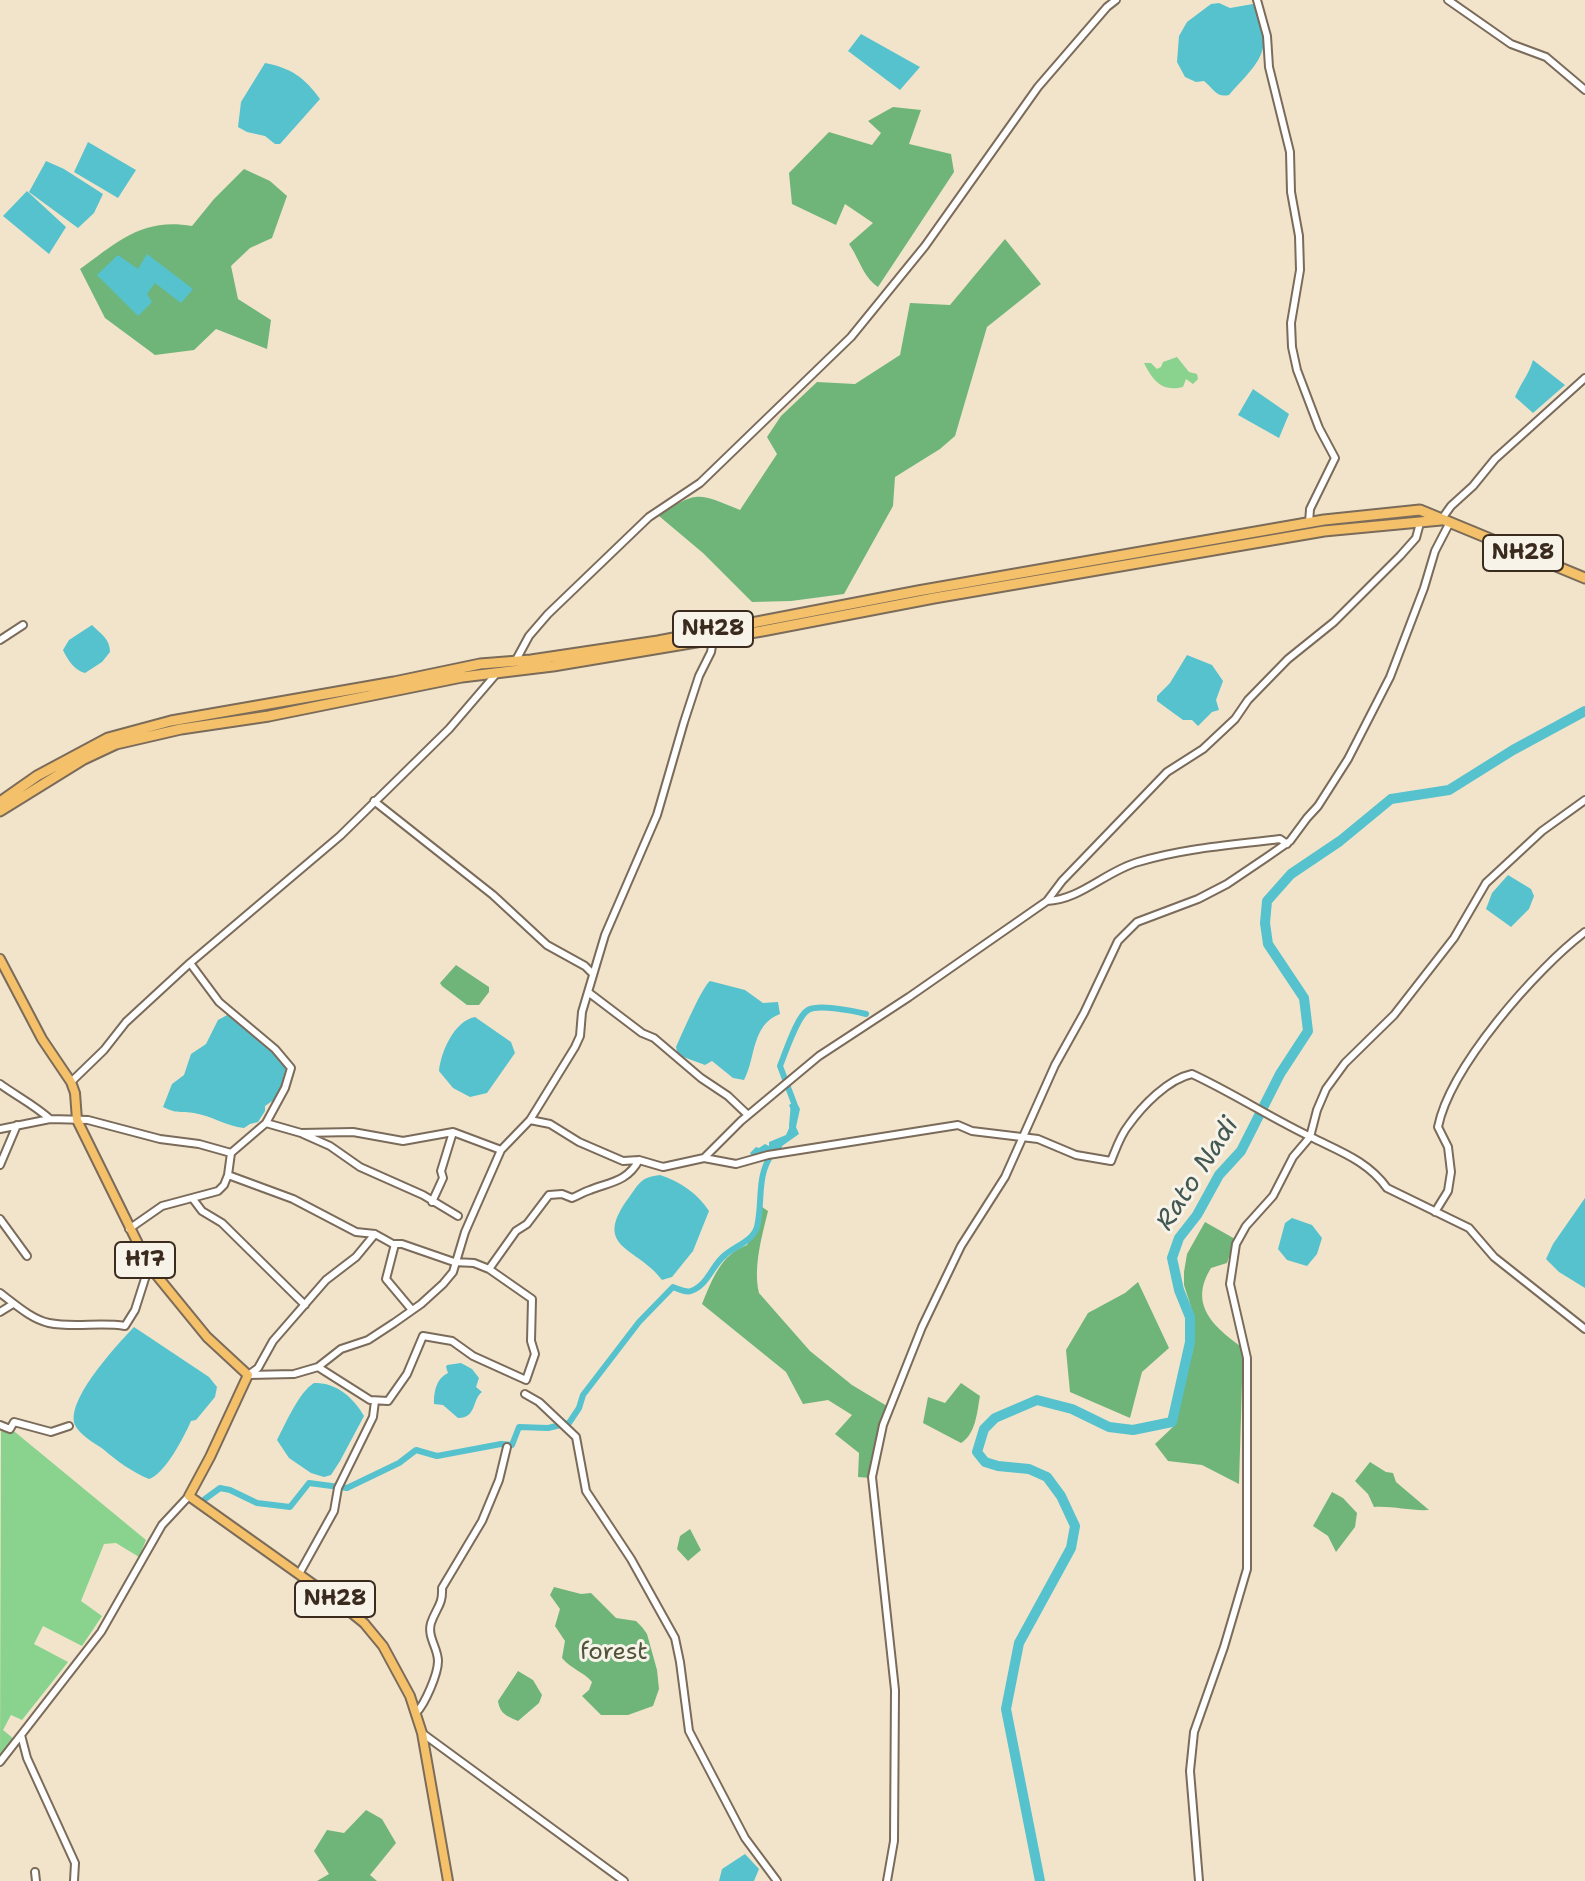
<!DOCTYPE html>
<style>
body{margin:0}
canvas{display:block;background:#f1e4ca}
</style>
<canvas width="1585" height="1881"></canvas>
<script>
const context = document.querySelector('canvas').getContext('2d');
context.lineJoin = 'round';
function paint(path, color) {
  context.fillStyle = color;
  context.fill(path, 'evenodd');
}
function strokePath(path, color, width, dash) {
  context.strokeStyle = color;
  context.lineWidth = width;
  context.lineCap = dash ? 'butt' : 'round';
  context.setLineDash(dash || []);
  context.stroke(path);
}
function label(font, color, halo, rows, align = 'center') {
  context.font = font + ' "Shantell Sans",sans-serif';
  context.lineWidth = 6;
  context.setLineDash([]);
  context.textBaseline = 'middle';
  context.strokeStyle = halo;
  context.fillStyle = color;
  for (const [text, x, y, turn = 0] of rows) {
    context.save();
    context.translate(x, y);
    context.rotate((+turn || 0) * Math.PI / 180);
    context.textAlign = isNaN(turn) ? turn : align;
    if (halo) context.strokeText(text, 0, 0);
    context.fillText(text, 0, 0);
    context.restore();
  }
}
const green = new Path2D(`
 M1177,357L1189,372L1197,374L1198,379L1193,384L1186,379L1183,387C1162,392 1153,381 1144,363H1151L1157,369L1161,367L1163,362Z
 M1,1431L15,1432L146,1540L139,1557L116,1543L104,1544L81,1601L102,1616L82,1646L43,1626L34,1644L68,1662L22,1720L11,1715L3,1730L14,1739L0,1757Z`);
const forest = new Path2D(`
 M893,107L921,110L909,144L951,154L954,172L878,287C863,277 859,258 849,244L873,223L845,204L836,225L792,204L789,173L829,132L872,145L881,133L868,121Z
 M244,169L270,181L287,196L272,238L250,248L231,266L238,299L271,320L267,349L216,329L194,350L155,355L105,318L80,269C117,242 143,217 192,226L214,199Z
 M1005,239L1041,284L987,327L955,436L940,449L895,477L893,506L844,594L791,601L752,602L703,553L659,516C698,489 699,494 740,510L777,454L767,437L781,416L817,382L855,384L900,355L910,303L950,305Z
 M456,965L489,987V992L479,1005H467L442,986L440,983Z
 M762,1207L768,1211C762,1236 753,1267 759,1293L810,1351L852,1385L887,1406L876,1440L871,1478L858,1477L859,1453L835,1434L852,1415L828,1400L803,1404L786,1372L702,1304C712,1280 721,1254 747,1245Z
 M1205,1222L1235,1239L1227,1263L1211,1268C1188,1305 1214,1327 1243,1348L1239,1484L1202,1465L1168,1461L1155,1444L1175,1425L1194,1345L1195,1319L1184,1285V1272L1187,1254Z
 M1138,1282L1169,1348L1142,1372L1130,1418L1070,1392L1066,1350L1088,1313L1125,1293Z
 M961,1383L980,1396C977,1412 976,1434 961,1443L923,1423L928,1397L945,1403Z
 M1370,1462L1386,1472L1393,1473L1396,1482L1429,1510C1410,1511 1394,1506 1374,1507L1368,1494L1355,1481Z
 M1332,1492L1343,1498L1357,1513L1355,1527L1336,1552L1328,1536L1313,1526Z
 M690,1529L701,1550L688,1561L677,1549L680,1536Z
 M554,1587L581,1594L591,1593L616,1618L636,1621L642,1627L647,1634L657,1670L659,1689L653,1706L628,1715H601L582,1696L589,1690L592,1682C584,1672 571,1669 562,1658L565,1641L555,1626L560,1609L550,1595Z
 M518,1671L533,1680L542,1695L539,1703L518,1721C507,1716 500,1714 498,1701Z
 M366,1810L382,1819L396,1843L370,1875L377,1881H317L329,1874L314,1851L327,1830L344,1833Z`);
const water = new Path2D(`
 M1219,3L1230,8L1253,4C1277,51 1258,62 1229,95C1216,98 1213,88 1204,81L1196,82L1185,77L1177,62L1179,36L1187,22L1211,4Z
 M861,34L920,67L900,90L848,51Z
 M265,63C291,68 304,77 320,99L280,144H275L265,136L247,132L238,127L241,102Z
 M88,142L136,170L118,198L74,172Z
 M46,161L64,169L103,194L94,213L78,228L29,192Z
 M27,191L66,227L49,254L3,216Z
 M147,254L193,289L181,303L155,283L147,294L152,302L138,316L97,275L118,255L138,269Z
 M1533,360L1565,385L1533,413L1515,397C1521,383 1529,374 1533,360Z
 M1253,389L1289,414L1279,438L1238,415Z
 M92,625C101,634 110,639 110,652L102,662L85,673C75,671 67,659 63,650L69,640Z
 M1187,655L1212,665L1223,681L1216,700L1219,710L1212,712L1198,726L1192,720H1183L1157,701V696L1170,683Z
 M1508,875L1531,889L1534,896L1529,909L1511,927L1486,909L1492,893Z
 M710,981L745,990L763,1003L778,1002L780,1014C751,1025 756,1058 744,1080L733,1078L712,1061L705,1065L678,1055L676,1047C682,1034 702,987 710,981Z
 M229,1014L273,1051L286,1067L278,1097L265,1106V1111L258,1122L250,1124L244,1128C226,1126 212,1116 194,1113C178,1110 180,1115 163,1107L172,1084L184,1075L191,1054L206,1044L218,1020Z
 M475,1017L511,1042L515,1053L487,1093L470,1097L453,1088L439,1071C441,1052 454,1021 475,1017Z
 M796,1101L800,1109L796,1127L799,1134L782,1146L781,1151L766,1152L753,1158L750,1153L756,1147L759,1148L765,1144L769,1146V1142L786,1135L794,1117L789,1105Z
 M660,1175C681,1182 697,1193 709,1211L693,1251L672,1277L662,1280C637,1246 590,1249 630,1196C640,1182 642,1177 660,1175Z
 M1585,1198V1288L1559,1272L1546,1259L1553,1244Z
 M1292,1218L1312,1225L1322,1238L1317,1254L1307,1266L1287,1260L1278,1249L1285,1223Z
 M134,1327L209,1377L217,1387L215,1397L196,1420L191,1421C184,1437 165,1474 149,1479C132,1472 117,1461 103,1449C94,1443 79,1434 75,1425C65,1400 119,1343 134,1327Z
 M461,1363L472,1369L479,1378L476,1387L482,1392C472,1399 477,1418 458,1418L443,1405L434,1404C434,1391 436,1379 448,1373L446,1367L447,1365Z
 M314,1383C336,1382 354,1398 364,1416L340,1461L331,1475L324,1477L311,1473L289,1458L277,1440C286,1423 299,1392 314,1383Z
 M745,1854L759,1869L754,1881H719L722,1869Z`);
const canal = new Path2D(`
 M792,1126L794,1103L780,1066C785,1054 797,1016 808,1010C819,1004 853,1011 866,1014
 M205,1499L220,1488L230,1490L257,1503L290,1507L309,1483L347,1488L399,1463L416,1450L437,1456L501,1444L512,1445L519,1427L548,1428L569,1423L579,1408L583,1395L639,1322L673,1287C679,1289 685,1293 691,1291C708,1285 712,1265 725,1255C735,1246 753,1241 757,1227C763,1203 756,1176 772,1154`);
const river = new Path2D(`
 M1040,1881L1006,1709L1019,1643L1071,1548L1075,1526L1061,1496L1047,1477L1029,1469L998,1466L985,1462L977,1452L984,1429L995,1418L1037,1400L1072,1409L1109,1427L1133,1430L1172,1422L1190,1342V1317L1179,1290L1172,1258L1179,1238L1197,1215L1219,1175L1241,1151L1280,1074L1308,1031L1304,998L1268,944L1265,923L1267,901L1291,874L1340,841L1391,799L1449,790L1513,750L1585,711`);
const minor = new Path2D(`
 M1257,0L1267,36L1269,67L1290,152L1291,192L1299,236L1300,270L1291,323L1292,347L1297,370L1319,428L1335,458L1310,509L1309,523
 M1448,0L1511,44L1546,57L1585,90
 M1441,520L1451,506L1473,486L1495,459L1585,378
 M0,640L23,625
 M516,660L529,636L548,614L649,517L700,483L851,337L925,246L1038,87L1107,7L1116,0
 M374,801L493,895L547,945L585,966L593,974
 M1047,901C1080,900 1106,871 1138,862C1184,848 1232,845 1280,839L1287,844
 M190,963L219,1002L275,1049L291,1068L285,1088L266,1123
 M588,992L642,1033L654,1038L701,1078L728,1096L748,1115
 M71,1082L104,1050L126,1022L190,963L340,836L449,729L497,673
 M0,1084C18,1097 33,1104 50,1119
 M530,1120L550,1124L579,1142L623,1161L639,1160L663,1167L704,1158L741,1121L819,1056L909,997L1047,901L1062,881L1167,772L1203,749L1235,719L1248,700L1288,659L1334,622L1400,556L1416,538L1420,523
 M0,1129L50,1119L88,1120L160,1139L199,1144L231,1153
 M303,1134L330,1146L360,1167L423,1195L458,1216
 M704,1158L736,1164L768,1155L958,1125L972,1131L1038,1139L1076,1155L1111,1161C1116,1149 1120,1136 1128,1126C1142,1106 1168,1079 1192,1074C1233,1093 1271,1118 1311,1137C1339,1151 1368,1161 1387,1188L1469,1228L1494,1257L1585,1329
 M0,1165L17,1125
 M228,1175L231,1153L266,1123L301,1133L353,1132L403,1141L453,1132L501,1150
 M193,1199L202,1211L222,1223L305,1305
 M432,1202L443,1178L441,1171L453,1132
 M1435,1212L1448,1191L1451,1172L1448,1147L1438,1127C1450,1067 1536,969 1585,932
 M0,1219L27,1256
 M129,1229L162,1206L218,1191L224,1185L228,1175L293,1199L356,1232L375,1234L393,1244H402L454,1262L474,1263L489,1269L516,1231L527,1224L549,1195L562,1194L572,1198C578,1196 583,1192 590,1190C610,1182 627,1182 639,1160
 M395,1244L386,1279L412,1310
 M0,1293C15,1304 31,1319 49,1323C73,1328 100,1322 125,1326L135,1310L149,1266
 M0,1312L13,1304
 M318,1367L370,1400L388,1401L407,1374L423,1336L452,1341L473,1356L526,1380L535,1354L531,1341L532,1299L489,1269
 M251,1373L258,1368L273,1341L326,1280L356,1257L375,1234
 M248,1375L294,1374L318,1367L341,1349L368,1340L394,1323L421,1304L443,1284L453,1272L465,1232L501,1150L530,1120L575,1047L580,1036L582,1012L605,935L657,815L684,722L699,676L711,652L713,640
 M525,1394L539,1402L576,1437L586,1491L631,1559L675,1638L680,1662L689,1731L745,1838L777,1881
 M0,1425L10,1429L14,1422L51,1432L69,1426
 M299,1574L334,1511L338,1488L373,1417L375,1401
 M416,1713C425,1704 438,1674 438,1661C438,1648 427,1637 431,1623C436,1608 443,1605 442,1588L482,1521L499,1480L507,1447
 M422,1733L624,1881
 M0,1762L21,1735
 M35,1872L36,1881
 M74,1881L75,1863L27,1758L21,1735L101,1632L162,1525L189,1496
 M887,1881L894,1841L895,1690L872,1477L883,1425L922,1327L961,1246L1005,1177L1055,1065L1084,1013L1118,941L1137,922L1198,899L1227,884L1267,857L1290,841L1307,818L1318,806L1348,759L1390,677L1424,588L1435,551L1449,524
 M1199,1881L1190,1771L1194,1732L1224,1647L1247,1569V1358L1230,1284L1236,1244L1246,1226L1273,1196L1293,1157L1310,1137L1317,1110L1326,1089L1345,1063L1394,1015L1454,938L1486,883L1542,831L1585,800`);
const major = new Path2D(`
 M0,959L42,1039L71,1082L75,1093L77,1120L149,1266L207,1337L248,1375L210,1457L189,1496L338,1602L364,1623L383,1646L410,1696L422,1733L448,1881`);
const highway = new Path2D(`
 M0,802L37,776L108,738L171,721L394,682L480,664L531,660L658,641L918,591L1324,520L1420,510L1585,578
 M0,811L84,759L116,744L181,729L269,716L462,677L553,666L762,631L934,598L1324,531L1441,520`);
const shields = [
 [1523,553,80],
 [713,629,80],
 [145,1260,60],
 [335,1599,80]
];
const shieldNames = [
 ["NH28",1523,553],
 ["NH28",713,629],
 ["H17",145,1260],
 ["NH28",335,1599]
];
const parkNames = [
 ["forest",614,1653]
];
const waterNames = [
 ["Rato Nadi",1198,1174,-57]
];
paint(green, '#8ad38e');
paint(forest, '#6fb579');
paint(water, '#56c2ce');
strokePath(canal, '#56c2ce', 6);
strokePath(river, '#56c2ce', 10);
strokePath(minor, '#7b6b5a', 10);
strokePath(major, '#7b6b5a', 12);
strokePath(highway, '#7b6b5a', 13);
strokePath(minor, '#fff', 6);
strokePath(major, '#f4c16a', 8);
strokePath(highway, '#f4c16a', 9);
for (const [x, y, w] of shields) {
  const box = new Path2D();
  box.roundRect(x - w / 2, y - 18, w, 36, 6);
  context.fillStyle = '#f7f3e8';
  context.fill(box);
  strokePath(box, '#3b2a1e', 2);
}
label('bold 22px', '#3b2a1e', null, shieldNames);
label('24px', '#4f543a', '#f7f3e8', parkNames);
label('italic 26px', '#435853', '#f7f3e8', waterNames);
</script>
